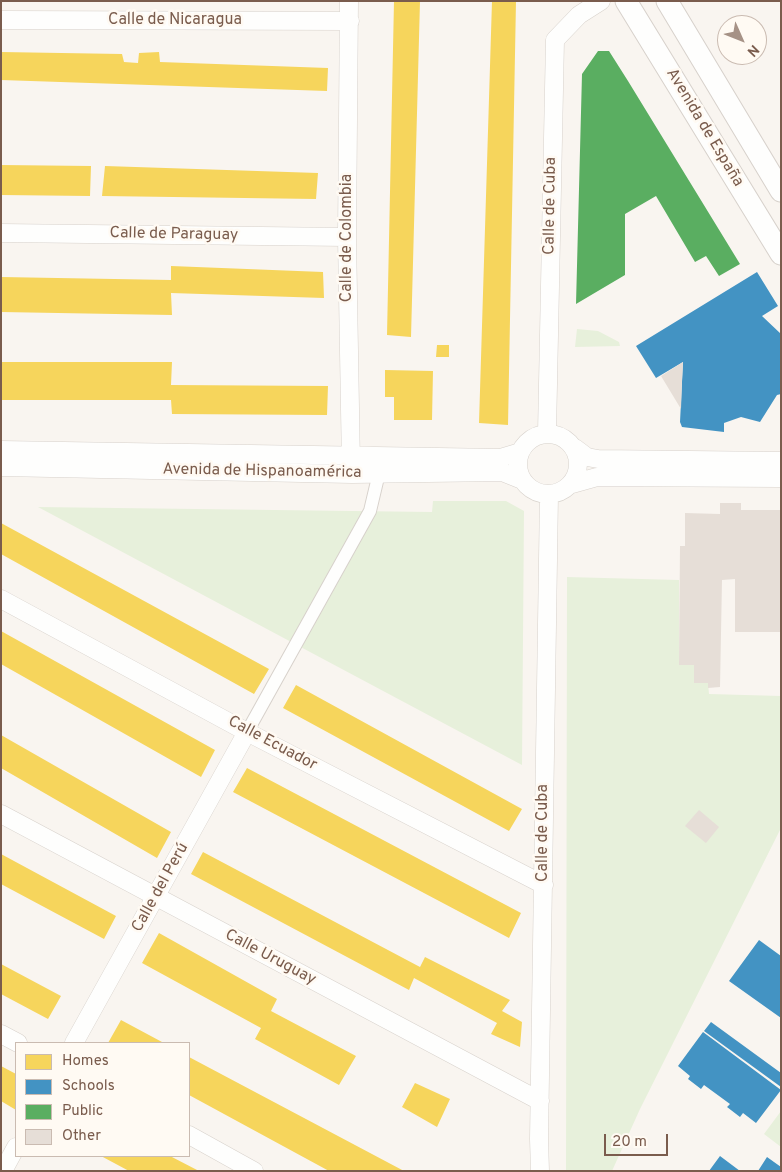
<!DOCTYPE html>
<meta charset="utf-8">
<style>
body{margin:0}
#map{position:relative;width:782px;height:1172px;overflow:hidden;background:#f9f5f0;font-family:Overpass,sans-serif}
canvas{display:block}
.frame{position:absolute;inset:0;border:2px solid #7a5c4d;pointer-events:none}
.legend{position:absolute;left:15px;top:1042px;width:175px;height:115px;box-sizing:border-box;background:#fffaf3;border:1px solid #cabbb1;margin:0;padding:6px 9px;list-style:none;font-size:15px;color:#7a5c4d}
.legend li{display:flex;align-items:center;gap:10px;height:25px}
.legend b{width:25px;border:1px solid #cabbb1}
.north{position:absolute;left:717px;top:15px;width:50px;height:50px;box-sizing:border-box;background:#fffaf3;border:1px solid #cabbb1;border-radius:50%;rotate:134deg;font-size:14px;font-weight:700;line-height:20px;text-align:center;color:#7a5c4d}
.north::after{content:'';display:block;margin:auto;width:18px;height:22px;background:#a69286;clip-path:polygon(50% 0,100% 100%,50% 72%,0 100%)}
.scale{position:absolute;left:604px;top:1134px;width:64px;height:22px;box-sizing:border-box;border:2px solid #7a5c4d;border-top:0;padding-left:6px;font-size:15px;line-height:18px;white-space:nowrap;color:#7a5c4d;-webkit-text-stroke:4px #fffaf3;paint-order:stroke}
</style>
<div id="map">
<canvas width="782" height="1172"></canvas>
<div class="frame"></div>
<ul class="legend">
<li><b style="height:14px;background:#f6d55c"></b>Homes</li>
<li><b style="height:14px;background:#4393c3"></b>Schools</li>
<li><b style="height:14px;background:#5aae61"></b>Public</li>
<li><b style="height:14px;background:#e6ded7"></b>Other</li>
</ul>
<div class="north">N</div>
<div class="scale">20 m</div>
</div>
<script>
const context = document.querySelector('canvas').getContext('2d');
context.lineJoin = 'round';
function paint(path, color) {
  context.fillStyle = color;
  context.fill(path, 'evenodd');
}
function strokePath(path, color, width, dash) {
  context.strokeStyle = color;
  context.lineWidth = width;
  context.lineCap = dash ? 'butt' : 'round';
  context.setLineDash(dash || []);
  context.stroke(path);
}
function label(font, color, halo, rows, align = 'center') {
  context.font = font + ' Overpass,sans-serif';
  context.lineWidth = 5;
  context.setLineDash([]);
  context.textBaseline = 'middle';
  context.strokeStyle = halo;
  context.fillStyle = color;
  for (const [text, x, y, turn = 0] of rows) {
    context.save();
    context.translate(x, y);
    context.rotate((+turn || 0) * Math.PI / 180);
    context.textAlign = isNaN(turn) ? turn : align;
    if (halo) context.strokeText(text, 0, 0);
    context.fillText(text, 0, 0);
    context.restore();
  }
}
const green = new Path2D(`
 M577,329L598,331L619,342L620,346L575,347Z
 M433,501H506L524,511L522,765L38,507L432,512Z
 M567,577L679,580V665H694V683H708L709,694L781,696V828L640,1109L612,1171H566Z
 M781,1111V1147L764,1134Z`);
const homes = new Path2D(`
 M394,1H420L411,337L387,335Z
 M492,1H516L508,425L479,423Z
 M1,52L122,54L124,62L138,63L139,53L159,52L160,62L328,68L327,91L1,80Z
 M1,165L91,166L90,196L1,195Z
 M105,166L318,173L316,199L102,196Z
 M171,266L323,272L324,298L171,293L172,315L1,312V277L171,280Z
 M437,345H449V357H436Z
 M1,362H172L171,385L328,386L327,415L172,414L171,400H1Z
 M385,370L433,371L432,420H394V397H385Z
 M1,523L269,669L254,694L1,554Z
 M1,631L215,750L201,777L1,664Z
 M296,685L522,809L509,831L283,708Z
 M1,735L171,832L157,858L1,768Z
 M247,768L521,913L509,938L233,792Z
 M203,852L420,967L425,957L510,1000L502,1011L522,1022L520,1047L491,1034L497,1023L414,978L409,990L191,874Z
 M1,854L116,916L104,939L1,884Z
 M159,933L277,999L271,1011L356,1056L339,1085L255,1039L261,1028L142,963Z
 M1,964L61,996L48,1019L1,994Z
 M121,1020L162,1042L161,1043H108Z
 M189,1057L404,1171H329L189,1095Z
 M1,1066L16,1074V1110L1,1101Z
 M415,1083L450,1099L437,1127L402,1107Z
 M101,1156H170L199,1171H129Z`);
const schools = new Path2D(`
 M757,272L778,306L762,316L781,334V394L777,395L760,422L741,417L724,423V432L682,427L680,422L683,362L656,378L636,346Z
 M759,940L781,956V1018L729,981Z
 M711,1022L781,1073V1087L704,1031Z
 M703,1032L781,1090L756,1123L743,1113L740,1117L727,1107L730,1104L704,1085L701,1089L688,1079L690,1076L678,1066Z
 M720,1156L740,1171H709Z
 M767,1157L781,1167V1171H758Z`);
const public = new Path2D(`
 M598,51H609L628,81L740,264L719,276L706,256L695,262L656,196L625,214V275L576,304L582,74Z`);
const building = new Path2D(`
 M683,362L682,380L681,409L661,376Z
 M720,503H741V510H781V632H735V579L722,580L720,687L708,688V683H694V665H679L680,546H685V513L720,514Z
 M699,810L719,827L706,843L685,826Z`);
const pedestrian = new Path2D(`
 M247,732L370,511L379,473`);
const minor = new Path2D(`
 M349,1L347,237L351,466
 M1,20L350,21
 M1,233L347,237
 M547,433L555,40L579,15L601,1
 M518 464a30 30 0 1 1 60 0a30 30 0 1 1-60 0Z
 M575,448L587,457L598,459L781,461
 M1,450L500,458L520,452
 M1,467L352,474L502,472L522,480
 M572,484L597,477L781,478
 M1,599L247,732L544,885
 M1,814L540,1101
 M1,1034L18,1043
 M74,1043L247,732
 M189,1135L254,1171
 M3,1171L16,1147
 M540,1171L539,1139L549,495`);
const tertiary = new Path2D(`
 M626,1L781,254
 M667,1L781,191`);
const streetNames = [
 ["Calle de Nicaragua",175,21],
 ["Avenida de España",704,128,59],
 ["Calle de Cuba",551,206,-89],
 ["Calle de Paraguay",174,235,1],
 ["Calle de Colombia",348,238,-90],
 ["Avenida de Hispanoamérica",262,472,1],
 ["Calle Ecuador",272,744,28],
 ["Calle de Cuba",544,833,-90],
 ["Calle del Perú",161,888,-61],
 ["Calle Uruguay",270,958,28]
];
paint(green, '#e7f0db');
paint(homes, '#f6d55c');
paint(schools, '#4393c3');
paint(public, '#5aae61');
paint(building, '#e6ded7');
strokePath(pedestrian, '#d7d1cb', 14);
strokePath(minor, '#d7d1cb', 19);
strokePath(tertiary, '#d7d1cb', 23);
strokePath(pedestrian, '#fefefd', 12);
strokePath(minor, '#fefefd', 18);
strokePath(tertiary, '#fefefd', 21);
label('16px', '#7a5c4d', '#fffaf3', streetNames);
</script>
